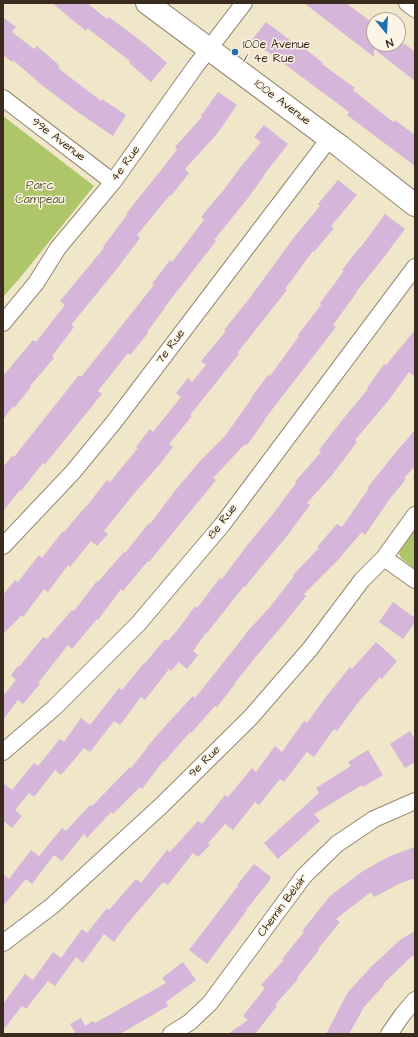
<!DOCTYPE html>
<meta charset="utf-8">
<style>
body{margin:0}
#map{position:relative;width:418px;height:1037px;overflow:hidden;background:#f0e6c9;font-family:"Architects Daughter",sans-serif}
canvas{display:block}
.frame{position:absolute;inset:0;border:4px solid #3b2a1e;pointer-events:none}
.north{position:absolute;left:366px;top:12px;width:40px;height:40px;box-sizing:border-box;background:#fcf5e5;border:1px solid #afa495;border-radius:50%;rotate:162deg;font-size:11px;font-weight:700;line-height:16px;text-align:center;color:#3b2a1e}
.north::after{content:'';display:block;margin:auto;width:14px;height:18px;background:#1f6fb2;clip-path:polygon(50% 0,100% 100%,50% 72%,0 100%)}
</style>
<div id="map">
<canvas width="418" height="1037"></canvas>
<div class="frame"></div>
<div class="north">N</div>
</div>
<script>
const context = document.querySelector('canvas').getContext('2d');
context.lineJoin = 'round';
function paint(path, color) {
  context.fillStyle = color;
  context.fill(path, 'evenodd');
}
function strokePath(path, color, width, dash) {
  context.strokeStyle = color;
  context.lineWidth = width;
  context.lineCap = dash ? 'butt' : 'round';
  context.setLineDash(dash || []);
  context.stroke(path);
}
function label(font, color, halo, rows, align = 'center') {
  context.font = font + ' "Architects Daughter",sans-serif';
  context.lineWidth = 3;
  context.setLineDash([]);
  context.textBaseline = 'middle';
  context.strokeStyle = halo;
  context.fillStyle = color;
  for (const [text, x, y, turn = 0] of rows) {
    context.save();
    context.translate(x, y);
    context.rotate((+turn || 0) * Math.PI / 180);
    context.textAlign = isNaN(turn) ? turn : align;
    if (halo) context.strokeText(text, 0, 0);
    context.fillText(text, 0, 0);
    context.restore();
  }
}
const green = new Path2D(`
 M3,116L94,186L19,279L3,297Z
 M415,529V569L401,558L399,553L400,550Z`);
const building = new Path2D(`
 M52,3H87L107,19L109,17L145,44L167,63L151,82L129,63L130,61L87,28L86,31Z
 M304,3H346L374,24V44H405L415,52V81L374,49V57Z
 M3,17L16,27L12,32L34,49L37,46L60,66L58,68L101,101L102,99L126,115L113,136L79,113L43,86L13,60L12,62L3,55Z
 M266,22L298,46L300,45L323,63L322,64L355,88L353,90L393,122L395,120L415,135V166L347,115L349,112L252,40Z
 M218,92L237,105L217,134L185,169L189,173L171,196L170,195L137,235L140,238L116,270L71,325L74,327L52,356L54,358L30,386L31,387L14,408L13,406L3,420V376L33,340L36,342L65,305L60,301L104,248L103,247L127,215L126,214L177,150L175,147L202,117L201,116Z
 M264,125L288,144L264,175V176L248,198L214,240L216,241L164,308H165L147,332L148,333L130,355L128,353L98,391L102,394L45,464L43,463L21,491L20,490L3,511V467L12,456L14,457L79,375L81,377L154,285L152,284L170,260L172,262L204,220L201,217L220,194V195L245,161V162L261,142L254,137Z
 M338,180L357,195L331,226L334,228L314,252L313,251L285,289L287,290L238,352L239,354L190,415L192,416L169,444L173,447L160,464L137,490L104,531L108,534L97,546L91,541L70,567L68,565L48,592L44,589L23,617L21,616L3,634V595L15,580L18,582L39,555L42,558L63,531L64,532L86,506H87L107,480L110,482L138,448L136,447L150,429L153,432L181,397L176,393L188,378L192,382L206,365L201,361L226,331L224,330L249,299L295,236L320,206L318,204Z
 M385,214L405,229L381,261L356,292H357L333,325L336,327L264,420H265L247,445L245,444L213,478L216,480L149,562L148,561L123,591L121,589L98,620L97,619L72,649L68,645L38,683L40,684L23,704L18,700L3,720V696L16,680L11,675L18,666L19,667L43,637L47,639L72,610L74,611L97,581L98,582L124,552L125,553L149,523L150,524L174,492L200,461L225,436L252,398H251L268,375L270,376L299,336L298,335L321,305L320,303L344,271L342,270L360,247H361Z
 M415,330V377L409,372L388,401L355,440L357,442L332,475L307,503L310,505L287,536L261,567L245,587L244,586L207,633H206L193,651L198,655L187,669L179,662L171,671L169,669L145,700L141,697L120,725L114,721L90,752L84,748L61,775L55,770L34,797L29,793L15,810L22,816L12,828L5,822L3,824V783L12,790L34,763L38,766L60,739L64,742L81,718L90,725L119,688L122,690L144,663H145L165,639L168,641L180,627L195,606L197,608L220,578L222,579L249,543L273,514L296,483L295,482L321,452L319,450L343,419L368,389L367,388L384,364L386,365Z
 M415,430V466L404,478L406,479L389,500L365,535L362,532L337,561L304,594L306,596L283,625L258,654L234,684H235L217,707L215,706L191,733L190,732L164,762L163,761L142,789L140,787L113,814L111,812L87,838L84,834L62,861L54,855L32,884L26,879L3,906V874L9,879L31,850L39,856L62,828L66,831L90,805L92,806L130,767L131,768L147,748V747L166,725L193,696L195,698L246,634V633L270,607L294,576L293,575L319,548L317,547L337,524L342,527L369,488L368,487L396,452Z
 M393,602L415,618V622L403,639L379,622Z
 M376,642L397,661L382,679L380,677L357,704L337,731L334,729L314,757L307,752L284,782L280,779L259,805L255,802L233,830L225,824L208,843L210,845L198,857L193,853L168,885L163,882L127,924L114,942L104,934L83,963L76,957L55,986L48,981L26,1009L22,1006L3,1030V1004L25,974L33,980L53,952L61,958L82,929L87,933L107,908L109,910L136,879L141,883L167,850L170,852L198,821L202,824L225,795L228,797L252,768L256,772L275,746L282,752L304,721L307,723L325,698L350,667L352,669Z
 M410,731L415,740V762L405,768L390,744Z
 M368,750L383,775L363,787L362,785L314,814L320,821L278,859L264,843L319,793L316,788L351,766L348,762Z
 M415,847V878L401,883L374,897L371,892L336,919L340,922L318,949L319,950L297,978L298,979L275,1005L277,1006L255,1034H228L248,1020L243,1016L265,988L261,985L284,960L282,959L304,932L302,931L330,896L363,871L390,856Z
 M254,864L270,876V880L246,910H247L207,964L189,950L238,886L237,885Z
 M415,931V955L411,957L383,984L384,985L364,1007L349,1034H326L348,992L372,966L400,940Z
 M183,962L196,980L166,1002L168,1006L120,1034H71L75,1032L70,1024L81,1018L85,1026L93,1021L95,1023L166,983L162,978Z`);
const street = new Path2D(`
 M407,3L415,9
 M3,98L113,182
 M3,323L36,283L58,248L113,182L195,67L244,3
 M3,546L73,472L114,422L329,139
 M384,558L415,580
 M3,752L54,708L138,624L222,525L415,267
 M3,943L52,906L162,805L251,717L310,649L362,580L384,558L415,515
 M171,1034L190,1022L210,1003L304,876L337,844L374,819L415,801
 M389,1034L403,1014L415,1000`);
const secondary = new Path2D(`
 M147,3L341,147L415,205`);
const markers = [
 [235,52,4,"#1f6fb2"]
];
const poiNames = [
 ["100e Avenue",243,45],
 ["/ 4e Rue",243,59]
];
const streetNames = [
 ["100e Avenue",282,103,37],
 ["99e Avenue",58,140,37],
 ["4e Rue",126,164,-54],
 ["7e Rue",171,347,-53],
 ["8e Rue",223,522,-52],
 ["9e Rue",205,762,-45],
 ["Chemin Bélair",283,906,-53]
];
const parkNames = [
 ["Parc",40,186],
 ["Campeau",40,200]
];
paint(green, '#aec569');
paint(building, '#d5b5da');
strokePath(street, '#968874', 18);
strokePath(secondary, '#968874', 24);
strokePath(street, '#fff', 16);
strokePath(secondary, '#fff', 22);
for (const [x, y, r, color] of markers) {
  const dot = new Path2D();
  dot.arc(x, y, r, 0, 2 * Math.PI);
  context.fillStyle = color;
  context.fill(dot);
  strokePath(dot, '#fcf5e5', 1.5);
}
label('12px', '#3b2a1e', '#fcf5e5', poiNames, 'left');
label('12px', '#3b2a1e', '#fcf5e5', streetNames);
label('12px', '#5e5834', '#fcf5e5', parkNames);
</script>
